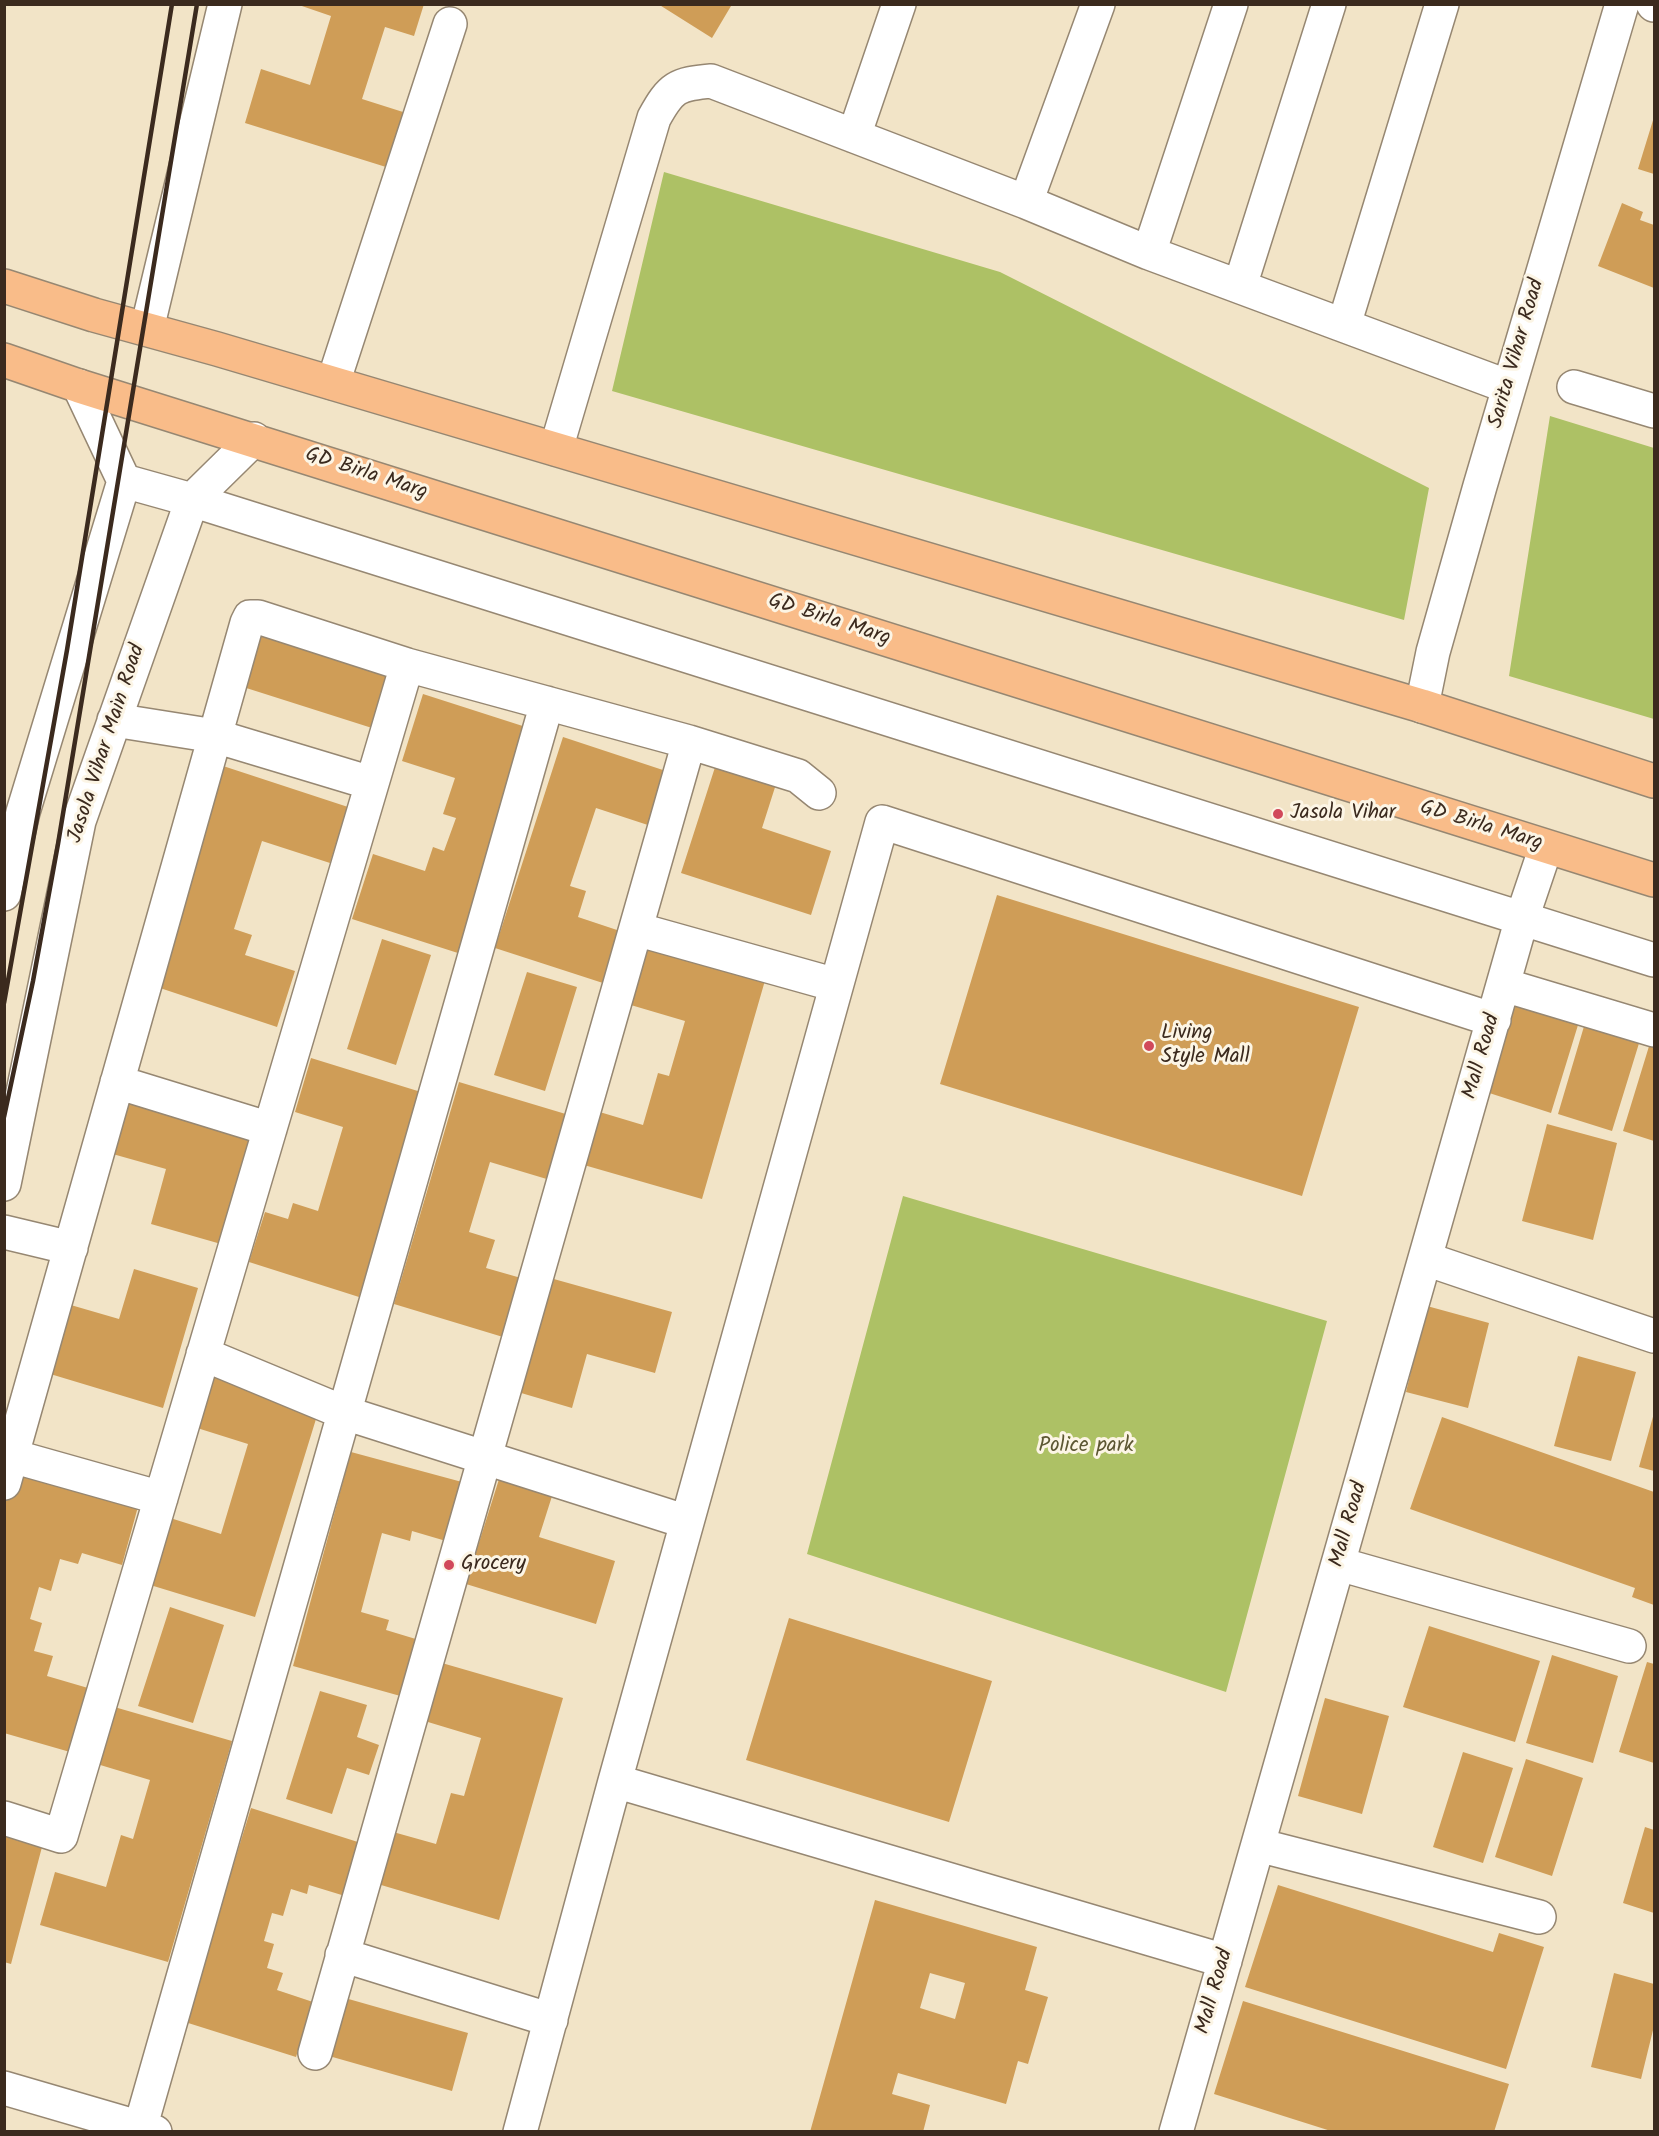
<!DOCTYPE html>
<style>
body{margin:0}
#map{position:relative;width:1659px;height:2136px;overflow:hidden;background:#f2e4c7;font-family:Kalam,sans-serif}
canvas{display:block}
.frame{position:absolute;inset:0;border:6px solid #3b2a1e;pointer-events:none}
</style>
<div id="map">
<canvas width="1659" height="2136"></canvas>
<div class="frame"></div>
</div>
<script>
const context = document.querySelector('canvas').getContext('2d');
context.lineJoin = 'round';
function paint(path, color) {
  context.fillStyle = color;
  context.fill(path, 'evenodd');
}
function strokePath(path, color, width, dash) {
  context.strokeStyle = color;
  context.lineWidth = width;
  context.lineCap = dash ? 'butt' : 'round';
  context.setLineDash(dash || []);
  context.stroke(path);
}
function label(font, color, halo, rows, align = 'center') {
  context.font = font + ' Kalam,sans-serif';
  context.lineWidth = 6;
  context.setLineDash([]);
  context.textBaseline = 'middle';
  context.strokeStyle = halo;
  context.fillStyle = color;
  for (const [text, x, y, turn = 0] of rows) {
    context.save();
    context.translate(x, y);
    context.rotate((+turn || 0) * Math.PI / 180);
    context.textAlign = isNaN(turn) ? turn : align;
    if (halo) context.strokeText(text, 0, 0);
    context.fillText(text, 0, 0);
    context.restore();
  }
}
const green = new Path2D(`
 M664,172L1000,272L1429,488L1404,620L612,391Z
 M1550,416L1654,448V719L1509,676Z
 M903,1196L1327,1321L1226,1692L807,1554Z`);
const building = new Path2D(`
 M296,4H424L414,36L385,27L362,99L403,112L386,167L245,123L261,69L310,85L331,16Z
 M658,4H729L731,6L712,38Z
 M1654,117V174L1638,169Z
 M1622,203L1643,212L1640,220L1654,225V288L1598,266Z
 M258,628L390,670L372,728L240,686Z
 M423,694L532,729L461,954L352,919L373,854L425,871L433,847L444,851L456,818L443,814L455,778L402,761Z
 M563,737L675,774L657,828L596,808L570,886L586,891L578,917L623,932L606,984L495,948Z
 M717,761L777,781L762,828L831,851L811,915L681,873Z
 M217,764L348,807L330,863L262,841L234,929L252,935L245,955L295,971L277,1027L145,983Z
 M997,895L1359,1007L1302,1196L940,1084Z
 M382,939L431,955L396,1065L347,1049Z
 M641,942L766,977L702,1199L577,1163L593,1110L643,1125L658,1073L669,1076L685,1021L624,1003Z
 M527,972L577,987L545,1091L494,1075Z
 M1507,1003L1578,1025L1551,1113L1480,1090Z
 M1585,1023L1640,1040L1612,1131L1558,1114Z
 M1650,1043L1654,1044V1141L1623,1131Z
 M311,1058L421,1092L359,1297L249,1262L265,1212L288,1219L293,1203L318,1211L343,1127L295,1112Z
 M459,1082L569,1115L550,1180L490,1162L469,1232L495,1240L486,1268L521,1278L503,1337L394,1304Z
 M116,1098L252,1136L221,1244L151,1224L166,1169L102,1151Z
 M1547,1124L1617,1143L1593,1240L1522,1221Z
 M134,1269L198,1288L163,1408L37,1370L57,1301L119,1319Z
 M543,1276L672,1312L655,1373L587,1354L572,1408L511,1390Z
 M1427,1306L1489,1323L1468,1408L1406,1392Z
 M1578,1356L1636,1372L1611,1461L1554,1446Z
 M211,1372L320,1406L255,1617L147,1584L167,1517L221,1534L248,1444L194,1427Z
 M1654,1413V1471L1639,1467Z
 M1442,1417L1654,1492V1605L1632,1597L1635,1588L1410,1509Z
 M351,1452L462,1482L446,1541L412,1531L410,1541L382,1533L361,1612L389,1620L386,1630L419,1640L404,1697L293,1666Z
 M11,1467L139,1503L122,1565L82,1553L78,1564L60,1559L51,1591L39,1587L30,1619L42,1623L34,1651L53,1656L47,1676L88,1688L70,1752L4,1733V1491Z
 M500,1476L553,1493L539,1537L615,1561L596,1624L466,1584Z
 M170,1607L224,1625L193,1723L138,1706Z
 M789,1618L992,1681L949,1822L746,1760Z
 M1429,1626L1540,1661L1515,1742L1403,1707Z
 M1552,1655L1618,1676L1593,1763L1526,1743Z
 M435,1661L563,1698L499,1920L371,1882L386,1830L436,1844L451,1793L464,1796L481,1738L418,1719Z
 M1647,1662L1654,1664V1763L1619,1752Z
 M320,1691L367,1705L357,1737L379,1745L369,1775L347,1768L332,1814L286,1799Z
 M1325,1698L1389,1716L1362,1814L1298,1796Z
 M104,1704L232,1741L168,1962L40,1925L55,1872L106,1887L121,1835L133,1839L150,1780L87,1761Z
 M1463,1752L1513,1768L1483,1863L1433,1847Z
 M1526,1759L1583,1778L1552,1876L1495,1857Z
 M251,1808L361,1843L345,1896L309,1885L307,1894L291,1889L283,1916L272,1913L264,1941L274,1944L267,1968L283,1973L277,1990L313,2002L296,2057L185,2022Z
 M1645,1827L1654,1830V1913L1623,1903Z
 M4,1836L42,1847L11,1964L4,1962Z
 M1278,1885L1493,1952L1499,1933L1544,1947L1506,2069L1245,1987Z
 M875,1900L1037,1947L1025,1990L1048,1997L1028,2064L1018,2061L1006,2104L898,2073L892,2094L930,2105L923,2132H810ZM930,1973L965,1983L955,2019L920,2008Z
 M1614,1973L1654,1984V2026L1641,2079L1591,2067Z
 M338,1996L468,2033L452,2091L322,2054Z
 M1243,2001L1509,2084L1494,2132H1334L1214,2094Z`);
const minor = new Path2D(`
 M1653,4L1654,5
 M854,136L899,4
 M1026,202L1098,4
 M1149,253L1231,4
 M1240,286L1329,4
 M1344,325L1442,4
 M147,329L225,4
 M333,383L450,24
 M1574,387L1654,411
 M556,449L654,118C671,87 677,84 711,81L1026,202L1149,253L1509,387
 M124,481L192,500L1654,960
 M1422,706L1433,652L1480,486L1622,4
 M114,720L215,736L371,783
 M4,894L23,812L124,481L79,386
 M636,929L836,985
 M1504,985L1654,1030
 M117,1082L270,1129
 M4,1184L79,821L192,500L254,439
 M4,1232L71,1248
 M1426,1259L1654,1336
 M203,1354L345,1413L687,1522
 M12,1456L161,1498
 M4,1483L247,623L250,617H258L407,665L689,742L798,776L819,793
 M1339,1564L1629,1646
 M615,1781L1225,1961
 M4,1818L61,1836L407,665
 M1258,1845L1539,1917
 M342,1955L551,2020
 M315,2053L689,742
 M4,2088L155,2132
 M139,2132L547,703
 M520,2132L615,1781L882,822L1494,1020
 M1176,2132L1522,918L1546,847`);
const major = new Path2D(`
 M4,286L94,315L217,349L1422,706L1654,781
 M4,360L79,386L1654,880`);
const rail = new Path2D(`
 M4,1003L67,650L172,4
 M4,1117L33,981L58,844L197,4`);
const markers = [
 [1278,814,6,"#d1495b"],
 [1149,1046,6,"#d1495b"],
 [449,1565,6,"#d1495b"]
];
const streetNames = [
 ["Sarita Vihar Road",1518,354,-74],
 ["GD Birla Marg",366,475,18],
 ["GD Birla Marg",829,621,18],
 ["Jasola Vihar Main Road",108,744,-72],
 ["GD Birla Marg",1481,827,17],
 ["Mall Road",1483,1057,-74],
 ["Mall Road",1350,1525,-74],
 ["Mall Road",1216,1992,-74]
];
const poiNames = [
 ["Jasola Vihar",1290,814],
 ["Living",1161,1034],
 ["Style Mall",1161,1058],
 ["Grocery",461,1565]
];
const parkNames = [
 ["Police park",1086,1447]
];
paint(green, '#adc165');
paint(building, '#cf9d57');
strokePath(minor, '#968772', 36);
strokePath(major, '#968772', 36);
strokePath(minor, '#fff', 33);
strokePath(major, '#f9bc89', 33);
strokePath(rail, '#3b2a1e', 4.5);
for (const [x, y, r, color] of markers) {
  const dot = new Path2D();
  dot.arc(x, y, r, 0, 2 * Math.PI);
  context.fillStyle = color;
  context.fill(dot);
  strokePath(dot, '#fcf5e5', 2);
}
label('21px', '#3b2a1e', '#fcf5e5', streetNames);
label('21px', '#3b2a1e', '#fcf5e5', poiNames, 'left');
label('21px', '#5d5733', '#fcf5e5', parkNames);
</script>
